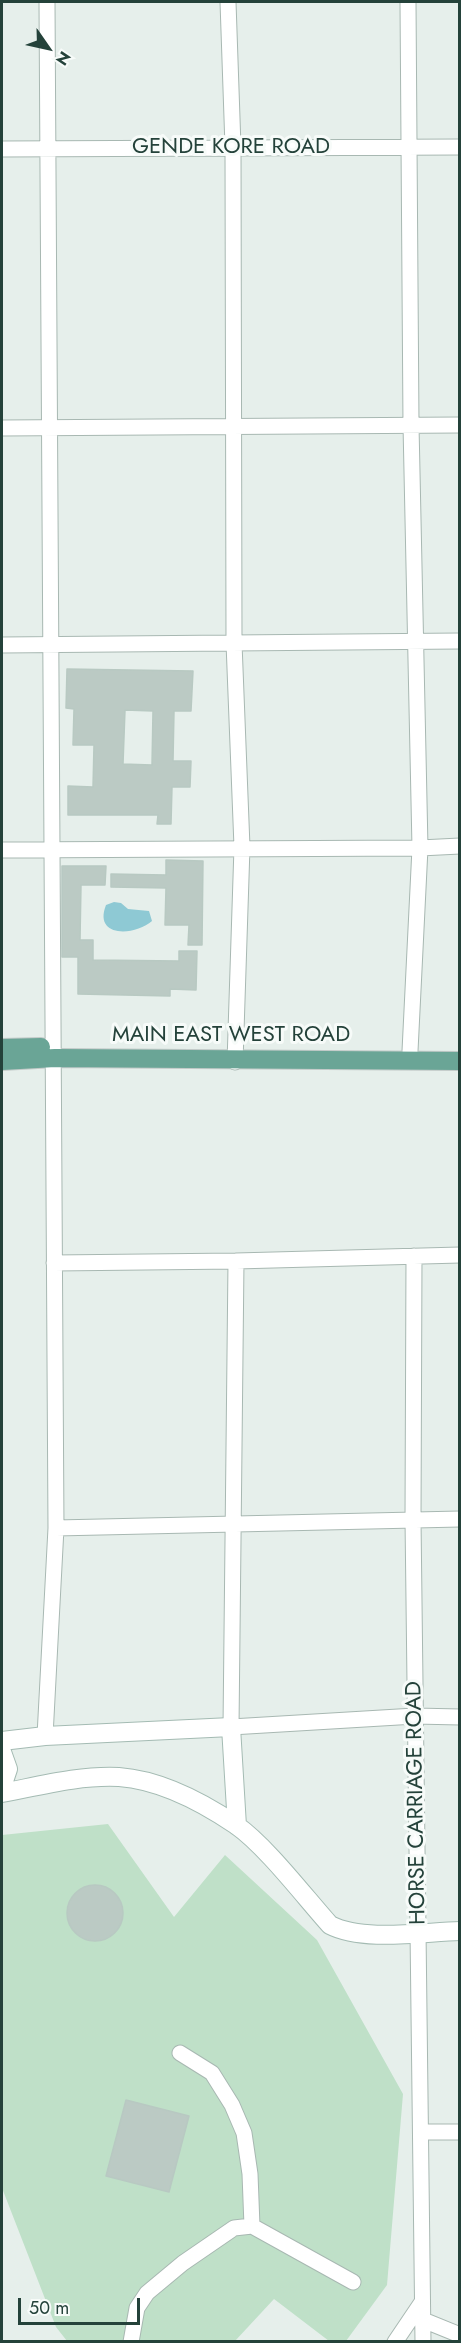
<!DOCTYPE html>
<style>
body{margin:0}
#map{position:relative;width:461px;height:2343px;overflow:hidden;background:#e6efeb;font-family:Jost,sans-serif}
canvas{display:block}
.frame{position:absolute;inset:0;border:3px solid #24423a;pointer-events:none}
.north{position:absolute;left:18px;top:18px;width:60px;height:60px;-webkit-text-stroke:4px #f7fbf9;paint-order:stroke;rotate:124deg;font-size:16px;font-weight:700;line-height:24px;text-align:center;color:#24423a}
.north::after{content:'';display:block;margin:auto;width:21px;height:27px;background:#24423a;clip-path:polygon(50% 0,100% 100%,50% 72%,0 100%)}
.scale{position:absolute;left:18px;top:2298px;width:122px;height:27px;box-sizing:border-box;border:3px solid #24423a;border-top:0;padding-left:8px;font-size:18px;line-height:21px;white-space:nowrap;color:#24423a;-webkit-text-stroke:4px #f7fbf9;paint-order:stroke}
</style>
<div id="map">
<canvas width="461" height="2343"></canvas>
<div class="frame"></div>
<div class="north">N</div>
<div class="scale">50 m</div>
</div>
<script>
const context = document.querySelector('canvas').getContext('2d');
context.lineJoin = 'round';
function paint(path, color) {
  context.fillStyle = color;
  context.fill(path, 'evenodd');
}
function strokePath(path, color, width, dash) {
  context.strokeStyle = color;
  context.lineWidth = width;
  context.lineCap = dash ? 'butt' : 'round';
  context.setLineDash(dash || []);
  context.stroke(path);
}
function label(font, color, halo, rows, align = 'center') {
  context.font = font + ' Jost,sans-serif';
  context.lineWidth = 6;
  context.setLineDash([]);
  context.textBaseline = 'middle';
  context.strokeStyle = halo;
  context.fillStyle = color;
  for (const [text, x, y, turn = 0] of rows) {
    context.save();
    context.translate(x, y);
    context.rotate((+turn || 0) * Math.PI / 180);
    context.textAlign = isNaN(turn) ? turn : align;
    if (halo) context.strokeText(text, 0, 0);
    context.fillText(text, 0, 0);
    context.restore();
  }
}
const green = new Path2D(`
 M108,1824L174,1917L225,1855L317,1940L403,2094L387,2285L346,2341H329L274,2299L235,2341H67L56,2327L2,2188V1835Z`);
const water = new Path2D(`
 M114,902L121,903L128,909L149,911L152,921C135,936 93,938 106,905Z`);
const building = new Path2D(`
 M67,669L193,671L191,711H174L173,761H191L190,787H172L171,824H157L158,815H68V786L93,787L94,745H73L74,709L66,708ZM125,710L153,711L152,765L123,764Z
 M166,860L203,861L202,945H188L189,925H165L166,888L111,887V874L166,875Z
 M62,866H106L105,885H81L80,940H93V960L179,961V951H197L196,990L170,989V996L78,994V957H62Z
 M67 1913a28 28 0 1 1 56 0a28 28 0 1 1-56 0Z
 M126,2100L189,2116L169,2192L106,2176Z`);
const minor = new Path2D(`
 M47,2L56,1528L460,1519
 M228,2L233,147L234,643L242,847L235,1062
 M408,2L411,425L420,848L410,1051
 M2,149L460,147
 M2,428L460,425
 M2,645L460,641
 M2,850L420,848L460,846
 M414,1256L413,1519L423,2342
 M236,1261L460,1255
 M54,1263L236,1261L231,1727L415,1716L460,1717
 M45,1736L56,1528
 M180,2053L212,2073L232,2105L244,2133L250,2174L252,2226
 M421,2132H460
 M423,2320L460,2335
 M131,2342L137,2308L147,2293L183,2263L234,2228L252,2226L353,2282
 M395,2342L422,2302`);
const secondary = new Path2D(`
 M2,1741L45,1736L231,1727L237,1826
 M2,1752L8,1769L2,1787
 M2,1793C39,1786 80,1775 119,1777C160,1780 202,1802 236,1825C266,1846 304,1896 330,1925C363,1942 422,1932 460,1931`);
const primary = new Path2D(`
 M2,1048L41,1047
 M2,1061L55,1058L460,1061`);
const streetNames = [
 ["GENDE KORE ROAD",231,148],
 ["MAIN EAST WEST ROAD",231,1036],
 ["HORSE CARRIAGE ROAD",417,1803,-91]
];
paint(green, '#bfe0c8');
paint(water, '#8ec9d4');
paint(building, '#bbcac4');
strokePath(building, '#b8c9c2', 1.5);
strokePath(minor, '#a8b8b2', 17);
strokePath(secondary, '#a4bbb3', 20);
strokePath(primary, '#c2cac8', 20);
strokePath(minor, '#fff', 15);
strokePath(secondary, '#fff', 18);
strokePath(primary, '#6aa596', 18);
label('22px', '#24423a', '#f7fbf9', streetNames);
</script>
